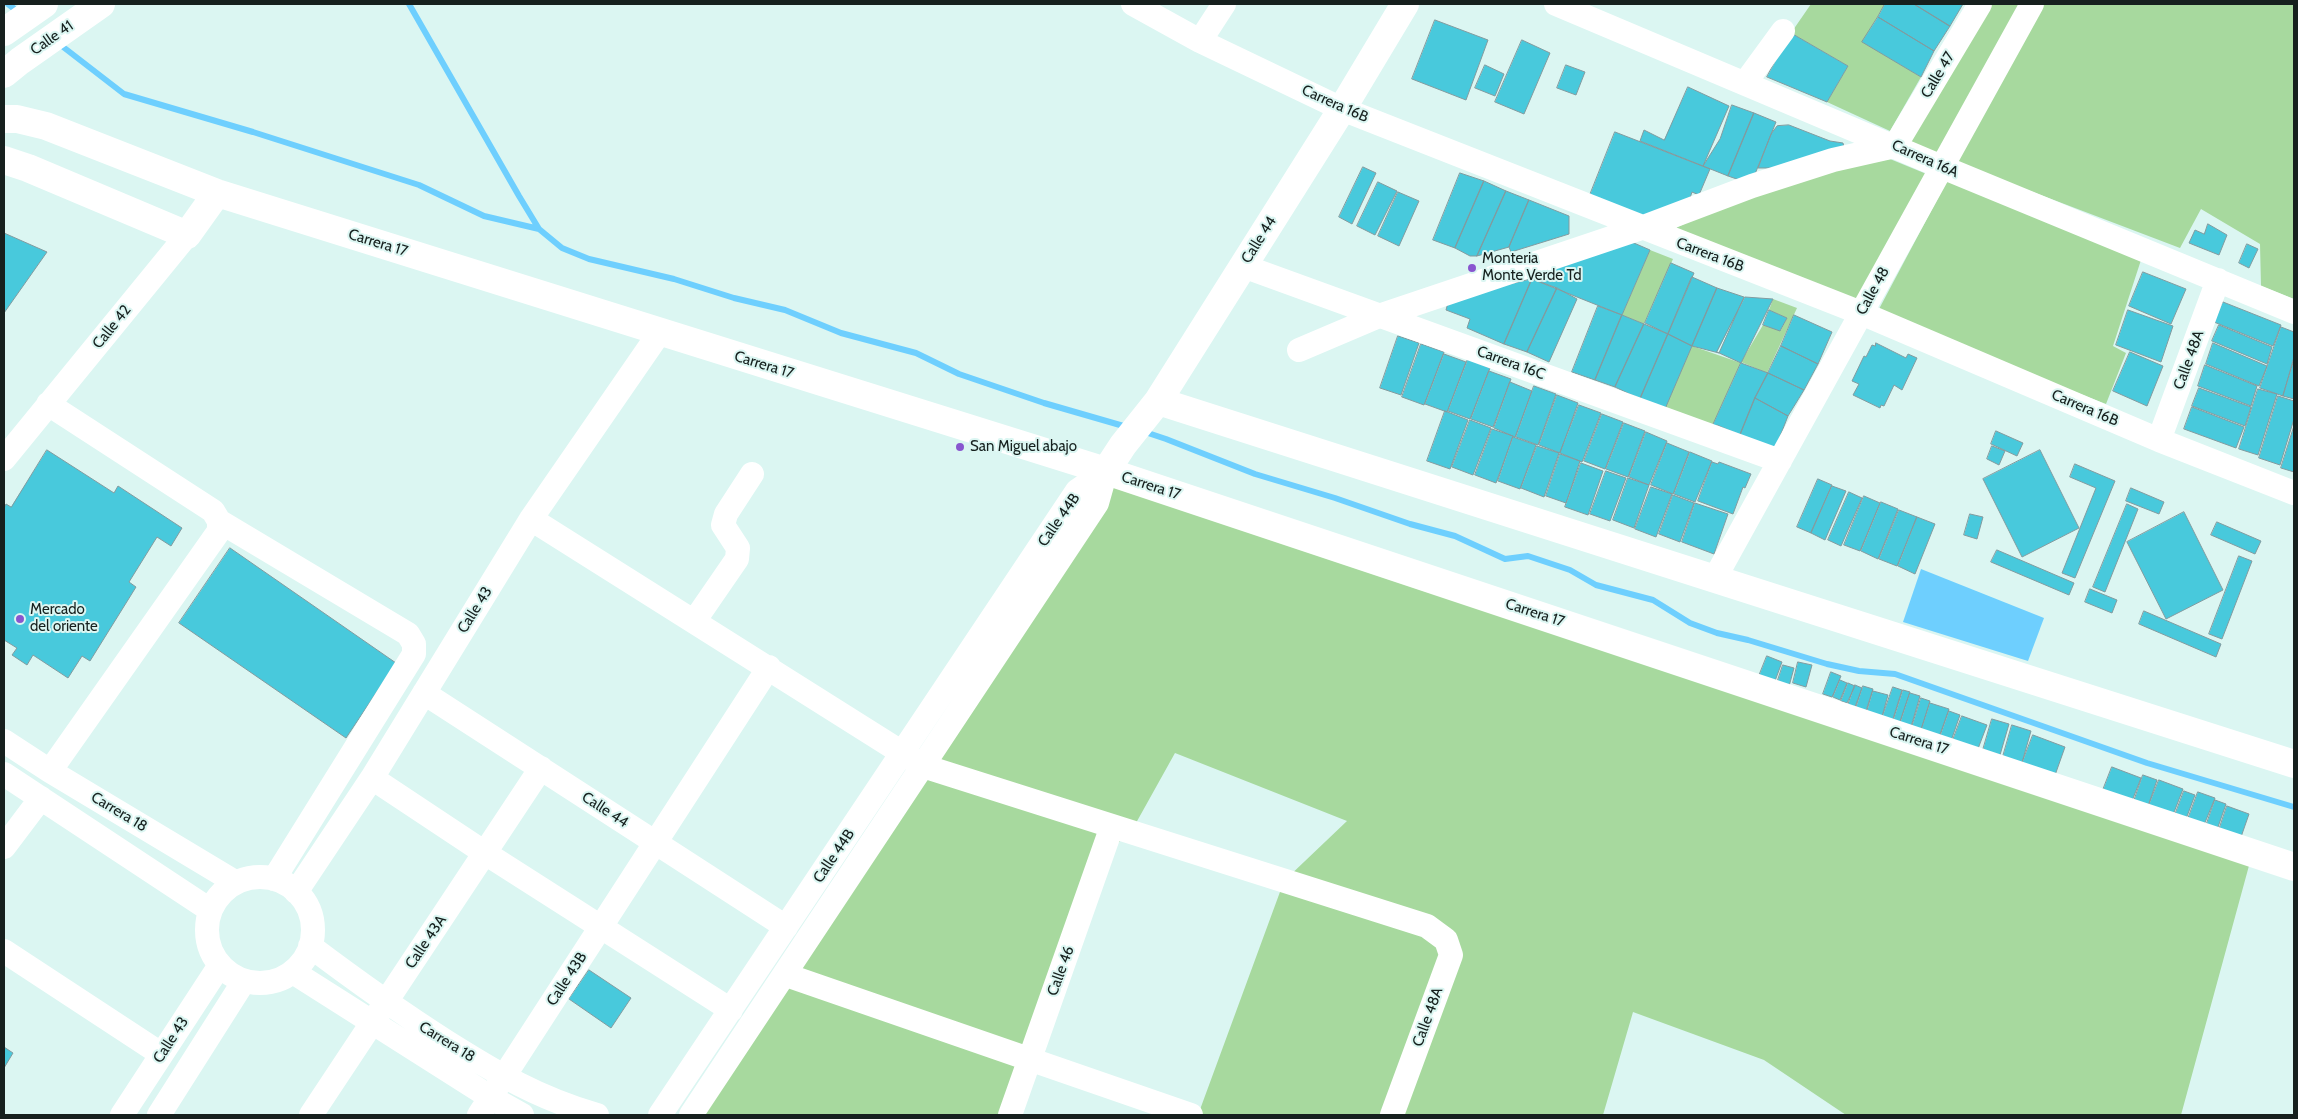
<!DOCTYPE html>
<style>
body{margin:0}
#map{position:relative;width:2298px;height:1119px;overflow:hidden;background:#dbf6f2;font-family:Cabin,sans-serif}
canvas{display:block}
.frame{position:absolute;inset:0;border:5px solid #16201e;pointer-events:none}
</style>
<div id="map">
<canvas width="2298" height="1119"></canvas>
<div class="frame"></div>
</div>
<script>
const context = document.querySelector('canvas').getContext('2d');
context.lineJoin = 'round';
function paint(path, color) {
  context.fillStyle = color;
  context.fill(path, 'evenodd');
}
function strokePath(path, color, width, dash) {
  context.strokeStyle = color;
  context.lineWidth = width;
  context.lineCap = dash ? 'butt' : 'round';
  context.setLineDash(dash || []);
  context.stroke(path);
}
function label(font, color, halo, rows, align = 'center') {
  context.font = font + ' Cabin,sans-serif';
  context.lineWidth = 4;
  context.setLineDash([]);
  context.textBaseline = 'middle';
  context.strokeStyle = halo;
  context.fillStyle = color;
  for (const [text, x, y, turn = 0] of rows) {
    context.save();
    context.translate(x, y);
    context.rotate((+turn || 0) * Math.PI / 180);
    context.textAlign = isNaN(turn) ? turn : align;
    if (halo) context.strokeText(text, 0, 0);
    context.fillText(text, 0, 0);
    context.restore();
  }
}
const green = new Path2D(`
 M1811,4H1885L1863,42L1921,77L1890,131L1827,102L1848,66L1791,33Z
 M1989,4H2021L1934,158L1904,146Z
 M2037,4H2294V299L2261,286L2260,244L2201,209L2180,248L1954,162Z
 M1890,159L1929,175L1855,306L1665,233L1768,184Z
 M1947,181L2141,260L2113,346L2126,353L2106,404L1993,360L1879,309Z
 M1650,250L1673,259L1644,324L1622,315Z
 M1773,299L1797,308L1767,373L1741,362L1763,325L1781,330L1787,318L1769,310Z
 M1692,346L1741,363L1712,427L1665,408Z
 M1106,471L2250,862L2181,1115H1846L1764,1060L1633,1012L1603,1115H1198L1284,881L1347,821L1175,753L1131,832L1101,857L1010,1115H691Z`);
const water = new Path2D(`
 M1921,569L2044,618L2028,661L1903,622Z`);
const stream = new Path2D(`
 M8,4L21,14
 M409,4L519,196L539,229L562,248L589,259L674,279L734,298L785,310L841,333L916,353L959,374L1044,403L1127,427
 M58,43L124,94L253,132L419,185L484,216L539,229
 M1142,431L1166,439L1255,474L1335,498L1410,524L1455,536L1505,559L1528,556L1570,570L1596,585L1653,600L1690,623L1717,633L1748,640L1827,664L1859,671L1895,674L2147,763L2294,807`);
const building = new Path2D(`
 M1885,4H1914L1950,26L1934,51L1878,17Z
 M1914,4H1963L1950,26Z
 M1878,17L1934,51L1921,77L1862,42Z
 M1435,20L1488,40L1466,100L1412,79Z
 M1791,33L1848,66L1827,102L1767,77Z
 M1522,40L1550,53L1524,114L1495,102Z
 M1485,65L1504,74L1495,96L1475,88Z
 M1566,65L1585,72L1576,95L1557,88Z
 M1688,87L1729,106L1703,166L1640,141L1644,130L1664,140Z
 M1732,105L1754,113L1728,176L1703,166L1720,139Z
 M1754,113L1776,122L1751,184L1728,176Z
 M1789,125L1830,141L1843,143L1846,154L1782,168H1758L1771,134L1777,126Z
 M1615,132L1710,169L1699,195L1692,192L1687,207L1632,218L1588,200Z
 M1363,167L1376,173L1352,224L1339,217Z
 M1460,173L1484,181L1455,248L1433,240Z
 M1484,181L1506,191L1477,256H1470L1455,248Z
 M1378,182L1397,191L1375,235L1357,226Z
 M1506,191L1529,200L1509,247L1477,256Z
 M1398,192L1419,201L1399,246L1378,236Z
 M1529,200L1569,216V234L1511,252L1509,247Z
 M2208,224L2227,235L2219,255L2189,243L2195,230L2204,234Z
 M4,233L47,252L4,313Z
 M1627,240L1650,250L1622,315L1517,273Z
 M2247,244L2258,249L2249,268L2239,263Z
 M1671,263L1694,273L1668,334L1645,323Z
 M2143,272L2186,289L2171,324L2129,306Z
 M1692,277L1717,288L1692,346L1668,334Z
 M1532,279L1504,344L1467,328L1470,319L1446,310L1449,299Z
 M1532,279L1557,288L1527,352L1504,344Z
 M1557,288L1577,299L1549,362L1527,352Z
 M1717,288L1744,297L1719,353L1692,346Z
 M1745,297L1773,299L1741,363L1717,352Z
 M2223,302L2281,325L2273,346L2214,322Z
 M1598,306L1622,315L1595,380L1572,372Z
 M1769,310L1787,318L1780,331L1763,325Z
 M2128,310L2173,326L2161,362L2116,345Z
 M1622,315L1644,324L1615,387L1595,380Z
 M1794,315L1832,332L1818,364L1781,346Z
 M1644,324L1668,334L1640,399L1615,387Z
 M2219,325L2272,347L2267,364L2212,341Z
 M2281,327L2294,332V357L2283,396L2260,388Z
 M1668,334L1692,346L1665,409L1640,399Z
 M1398,336L1419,343L1401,395L1380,388Z
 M1876,343L1906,358L1908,354L1917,358L1902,390L1894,385L1884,406L1881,405L1880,408L1853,395L1859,384L1852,381L1864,356L1866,357L1872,345L1875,346Z
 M2213,343L2267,366L2259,386L2206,364Z
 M1421,344L1444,352L1424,405L1402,397Z
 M1781,346L1818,364L1804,390L1768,373Z
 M2130,352L2163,366L2147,406L2113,391Z
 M1444,354L1466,362L1447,412L1425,404Z
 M1468,359L1490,368L1470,419L1448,411Z
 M2294,360V399L2283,396Z
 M1741,363L1768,373L1755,398L1740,435L1717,425L1712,427Z
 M2205,365L2257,386L2251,406L2198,386Z
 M1489,371L1511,379L1493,427L1471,419Z
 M1768,373L1804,390L1788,416L1755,398Z
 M1510,382L1532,391L1515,437L1494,428Z
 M1534,386L1556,394L1538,445L1516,437Z
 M2199,388L2251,407L2245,426L2192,406Z
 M2258,389L2277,394L2258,455L2239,449Z
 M1557,395L1578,403L1560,453L1539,445Z
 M2278,396L2294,401V419L2280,465L2259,458Z
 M1755,398L1788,416L1775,449L1740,435Z
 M1579,405L1601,413L1582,462L1560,453Z
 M2192,407L2244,427L2236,448L2184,429Z
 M1445,411L1468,420L1450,469L1427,461Z
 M1602,414L1623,422L1605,469L1584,461Z
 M1470,420L1491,428L1473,475L1452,467Z
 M1624,423L1645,431L1628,477L1606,469Z
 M2294,426V472L2281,468Z
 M1492,429L1513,436L1496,483L1475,475Z
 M1996,431L2023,443L2017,456L1991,444Z
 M1646,432L1667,441L1649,485L1629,477Z
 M1513,437L1536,445L1520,489L1498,481Z
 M1667,443L1689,452L1673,494L1651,485Z
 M1537,446L1559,453L1544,497L1521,488Z
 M1992,446L2005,451L1999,465L1987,459Z
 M47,450L114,493L118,486L182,528L171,546L157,537L129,582L136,587L90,661L82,656L68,678L33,655L27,665L12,655L17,648L4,640V508L6,504L11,507Z
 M2040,450L2079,528L2022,557L1983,479Z
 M1690,452L1712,461L1695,502L1674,494Z
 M1560,454L1580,461L1566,503L1546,496Z
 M1712,462L1718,464L1719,462L1751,474L1745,488L1743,487L1733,514L1698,501Z
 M1581,463L1603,471L1588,515L1565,507Z
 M2075,464L2115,481L2075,578L2062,573L2096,488L2070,477Z
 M1606,471L1626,478L1610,521L1590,514Z
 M1628,478L1649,485L1634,528L1613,520Z
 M1818,479L1832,485L1811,533L1797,527Z
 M1832,486L1846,491L1825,540L1811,533Z
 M1651,487L1672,494L1656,537L1635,529Z
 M2131,488L2164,502L2159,514L2126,501Z
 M1849,492L1862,498L1841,546L1828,540Z
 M1673,495L1694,503L1680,542L1659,534Z
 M1864,496L1880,503L1860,551L1844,545Z
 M1881,502L1898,509L1878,559L1861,551Z
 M1695,503L1728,514L1714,554L1682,542Z
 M2127,504L2138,509L2105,592L2093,587Z
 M1899,510L1917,517L1897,566L1879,559Z
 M2184,512L2223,590L2166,619L2127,542Z
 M1970,514L1983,517L1977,539L1964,535Z
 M1917,517L1935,524L1915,574L1898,566Z
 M2217,522L2261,541L2255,554L2211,535Z
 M230,548L396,663L346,738L179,623Z
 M1997,550L2074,583L2069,595L1991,562Z
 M2239,556L2252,561L2222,639L2209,634Z
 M2090,589L2117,600L2112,613L2085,602Z
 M2144,611L2221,644L2216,657L2139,624Z
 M1767,656L1782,662L1775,681L1759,676Z
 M1798,662L1812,665L1806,687L1793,683Z
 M1783,665L1794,668L1788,690L1776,686Z
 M1831,672L1841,676L1832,697L1823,694Z
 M1840,680L1847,683L1840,700L1833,697Z
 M1848,683L1855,686L1847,703L1841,701Z
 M1855,685L1862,688L1855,707L1848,705Z
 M1863,686L1873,689L1866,711L1856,708Z
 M1893,687L1902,690L1891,725L1881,721Z
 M1903,690L1910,692L1898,727L1892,725Z
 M1873,691L1888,695L1881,720L1866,715Z
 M1910,693L1920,696L1910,730L1899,727Z
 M1921,698L1930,701L1920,733L1911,730Z
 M1930,703L1949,709L1939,737L1921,731Z
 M1949,711L1960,715L1951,741L1940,737Z
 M1962,716L1987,725L1976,754L1951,745Z
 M1992,719L2009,724L2000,755L1983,750Z
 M2012,725L2031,731L2021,766L2002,760Z
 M2033,735L2065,747L2054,778L2021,766Z
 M2112,767L2141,778L2132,801L2103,790Z
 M2143,775L2157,780L2147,809L2133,804Z
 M2159,780L2183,789L2173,815L2149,805Z
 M2184,791L2195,795L2186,819L2175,815Z
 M2198,792L2215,798L2204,825L2188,819Z
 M2215,800L2226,804L2217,830L2206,826Z
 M2227,806L2249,814L2241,837L2219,830Z
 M589,970L631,998L611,1028L569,999Z
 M4,1047L13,1053L4,1068Z`);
const minor = new Path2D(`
 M1133,4L1200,41L1342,109L1861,313L2159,440L2294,493
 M1556,4L1942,167L2294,312
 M1200,41L1224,4
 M1745,83L1783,31
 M1243,266L1780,461
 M1299,350L1379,316L1641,228L1752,186L1833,160L1895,146L1980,4
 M48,404L213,511L219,521V531L50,771
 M2159,440L2218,280
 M4,459L187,235
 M531,519L923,766L1427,926L1446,940L1451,955L1392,1115
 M219,521L408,634L414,644V654L274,879
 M1715,578L2032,4
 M695,620L737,559L738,548L723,525L726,514L752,474
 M424,693L786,927
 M4,741L50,771L235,882
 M4,774L210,910
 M372,778L485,853L731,1010
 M4,847L41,798
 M207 930a53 53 0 1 1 106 0a53 53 0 1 1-106 0Z
 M296,892L372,778L531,519L660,332
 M310,946C355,980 400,1012 447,1042C498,1074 538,1098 597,1115
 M4,951L161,1054
 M293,972L490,1097L522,1115
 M786,975L1191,1115
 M122,1115L220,965
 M159,1115L244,981
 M311,1115L541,768
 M479,1115L769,667
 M660,1115L1077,491L1106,471
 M691,1115L1097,503L1106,471
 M1010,1115L1112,826`);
const tertiary = new Path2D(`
 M4,119H17L46,126L217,193L1106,471L2294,867
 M4,160L28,168L187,235L217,193
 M1158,401L2294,764
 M1106,471L1123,445L1158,401L1342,109L1405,4`);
const primary = new Path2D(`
 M4,32L44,4
 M4,74L20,61L101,4`);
const markers = [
 [1472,268,5,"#8856cf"],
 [960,447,5,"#8856cf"],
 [20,619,5,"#8856cf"]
];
const streetNames = [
 ["Calle 41",52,38,-35],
 ["Calle 47",1938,75,-59],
 ["Carrera 16B",1335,104,24],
 ["Carrera 16A",1925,159,24],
 ["Calle 44",1259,240,-58],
 ["Carrera 17",378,243,17],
 ["Carrera 16B",1710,255,21],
 ["Calle 48",1873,291,-61],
 ["Calle 42",112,327,-51],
 ["Calle 48A",2189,360,-70],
 ["Carrera 16C",1511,363,20],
 ["Carrera 17",764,365,17],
 ["Carrera 16B",2085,408,23],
 ["Carrera 17",1151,486,18],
 ["Calle 44B",1059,520,-55],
 ["Calle 43",475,610,-58],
 ["Carrera 17",1535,613,18],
 ["Carrera 17",1919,741,18],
 ["Calle 44",605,810,33],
 ["Carrera 18",119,812,31],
 ["Calle 44B",834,856,-56],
 ["Calle 43A",426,942,-56],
 ["Calle 46",1061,971,-70],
 ["Calle 43B",567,979,-57],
 ["Calle 48A",1428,1017,-70],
 ["Calle 43",171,1040,-57],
 ["Carrera 18",447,1042,32]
];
const poiNames = [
 ["Monteria",1482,259],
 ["Monte Verde Td",1482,276],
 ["San Miguel abajo",970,447],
 ["Mercado",30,610],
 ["del oriente",30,627]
];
paint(green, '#a7d99e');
paint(water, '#6ecffe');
strokePath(stream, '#6ecffe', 6);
paint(building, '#48c9dc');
strokePath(building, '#829b9f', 1);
strokePath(minor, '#fff', 24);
strokePath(tertiary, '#fff', 28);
strokePath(primary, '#fff', 28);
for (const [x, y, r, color] of markers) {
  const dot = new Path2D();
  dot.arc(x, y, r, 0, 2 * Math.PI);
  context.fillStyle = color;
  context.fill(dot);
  strokePath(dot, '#dbf6f2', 2);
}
label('15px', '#16201e', '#dbf6f2', streetNames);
label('15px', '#16201e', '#dbf6f2', poiNames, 'left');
</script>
